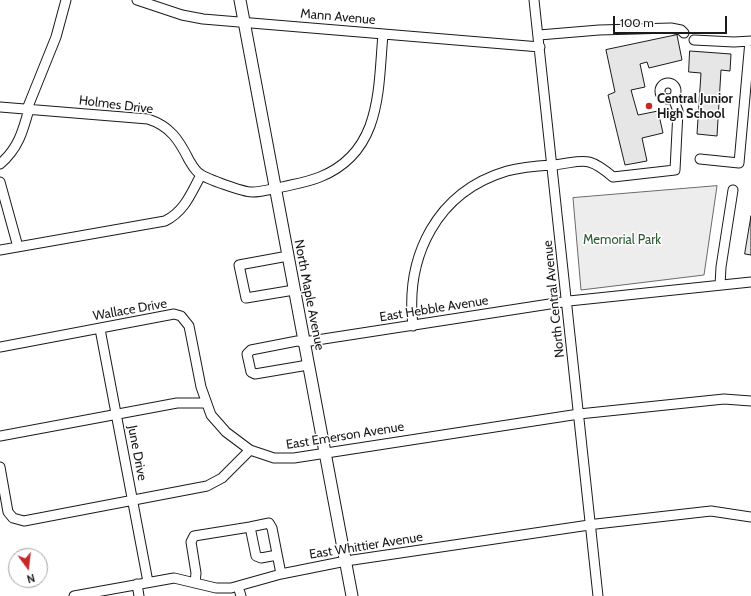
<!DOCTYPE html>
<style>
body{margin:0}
#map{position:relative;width:751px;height:596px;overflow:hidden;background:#fff;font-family:Cabin,sans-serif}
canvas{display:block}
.north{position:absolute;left:8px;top:548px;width:40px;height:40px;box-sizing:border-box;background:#fff;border:1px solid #a3a3a3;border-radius:50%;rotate:165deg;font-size:11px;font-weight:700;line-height:16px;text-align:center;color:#1a1a1a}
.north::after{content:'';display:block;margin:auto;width:14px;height:18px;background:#c62828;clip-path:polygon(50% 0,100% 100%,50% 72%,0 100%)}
.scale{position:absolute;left:613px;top:16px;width:114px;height:18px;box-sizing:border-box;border:2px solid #1a1a1a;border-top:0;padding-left:5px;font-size:12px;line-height:14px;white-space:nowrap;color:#1a1a1a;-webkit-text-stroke:3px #fff;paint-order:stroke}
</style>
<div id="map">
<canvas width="751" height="596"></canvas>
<div class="north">N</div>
<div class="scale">100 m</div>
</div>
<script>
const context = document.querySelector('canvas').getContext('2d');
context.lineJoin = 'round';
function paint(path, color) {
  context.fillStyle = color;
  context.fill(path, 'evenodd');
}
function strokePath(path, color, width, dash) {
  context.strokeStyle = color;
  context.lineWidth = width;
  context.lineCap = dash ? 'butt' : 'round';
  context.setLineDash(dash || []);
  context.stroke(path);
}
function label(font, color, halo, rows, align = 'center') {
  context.font = font + ' Cabin,sans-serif';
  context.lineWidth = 3;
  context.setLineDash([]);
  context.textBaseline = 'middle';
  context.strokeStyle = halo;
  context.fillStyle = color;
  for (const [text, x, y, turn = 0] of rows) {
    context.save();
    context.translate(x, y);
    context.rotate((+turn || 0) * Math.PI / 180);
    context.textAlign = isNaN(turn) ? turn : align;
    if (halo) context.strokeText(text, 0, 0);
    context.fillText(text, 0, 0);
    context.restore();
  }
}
const built = new Path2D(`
 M717,186L704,275L581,290L573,198Z`);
const building = new Path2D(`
 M677,35L682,60L649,68L647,62L640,64L645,87L631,90L638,115L658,111L663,133L642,138L647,161L625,165L608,95L615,92L606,50Z
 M690,51L731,54L730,71L721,70L717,136L697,134L701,73L689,72Z
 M751,216V255L745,254Z`);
const minor = new Path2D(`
 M137,0L182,15L203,19L540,47
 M534,0L598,596
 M539,35L599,30L671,28L681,30L684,33
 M694,40L734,42L751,41
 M660 91a8 8 0 1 1 16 0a8 8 0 1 1-16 0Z
 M0,107L148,119C170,126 179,140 189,160C192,165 195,171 200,174C207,179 243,192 252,192C261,192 272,189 282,187C295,184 308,182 320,177C382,152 378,90 383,34
 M27,109L56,37L66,0
 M700,159L739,163L750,41
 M0,164C18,149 23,131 29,109
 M0,182L18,247
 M0,250L165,221C185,211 191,193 201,175
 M288,256L239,265L246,298L294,290
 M720,285L721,267L733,190
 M413,326C405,257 436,192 507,171C522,167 536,166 552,165C584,162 586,154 613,177L675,170L678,111L673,98
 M100,329L148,582
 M0,347L174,314L181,316L189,326L201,387L211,415L226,432L250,450
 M308,365L255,374L251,372L247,354L251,350L297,341L304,342L569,301L751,282
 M0,436L177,403H206
 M0,467L8,512L13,518L24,521L207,486L222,478L250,450L274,458H294L579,414L724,399L751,401
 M277,555L261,558L256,556L250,527L269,523L272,528L281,574
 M195,583L196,573L191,542L194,536L250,527
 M137,584L139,596
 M238,586L241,596
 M74,596L174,578L216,588H231L281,574L346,561L596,524L711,511L751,517`);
const major = new Path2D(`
 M240,0L352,596`);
const markers = [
 [649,106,4,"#c62828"]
];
const streetNames = [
 ["Mann Avenue",338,17,5],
 ["Holmes Drive",116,105,7],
 ["North Maple Avenue",309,295,79],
 ["North Central Avenue",554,299,-96],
 ["East Hebble Avenue",434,309,-9],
 ["Wallace Drive",130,310,-10],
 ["East Emerson Avenue",345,436,-9],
 ["June Drive",137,453,79],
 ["East Whittier Avenue",366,546,-9]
];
const poiNames = [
 ["Central Junior",657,99],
 ["High School",657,114]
];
const parkNames = [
 ["Memorial Park",622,240]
];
paint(built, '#ededed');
strokePath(built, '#6a6a6a', 1);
paint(building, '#e6e6e6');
strokePath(building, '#1a1a1a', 1);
strokePath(minor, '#1a1a1a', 11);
strokePath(major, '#1a1a1a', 13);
strokePath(minor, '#fff', 9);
strokePath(major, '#fff', 11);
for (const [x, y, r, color] of markers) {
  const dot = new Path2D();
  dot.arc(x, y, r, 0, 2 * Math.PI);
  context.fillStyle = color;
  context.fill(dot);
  strokePath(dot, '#fff', 1.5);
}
label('13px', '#1a1a1a', '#fff', streetNames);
label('bold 13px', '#1a1a1a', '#fff', poiNames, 'left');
label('13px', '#2b5a34', '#fff', parkNames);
</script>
